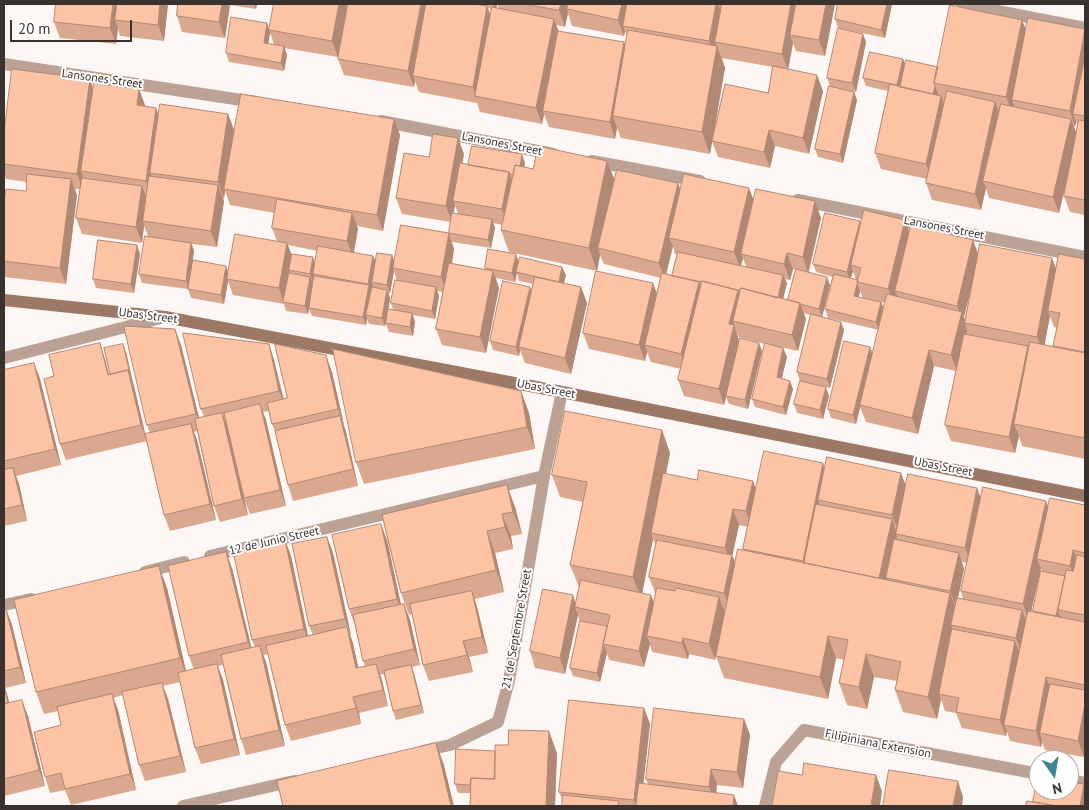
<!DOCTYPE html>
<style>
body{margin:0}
#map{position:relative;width:1089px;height:810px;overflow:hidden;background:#fcf7f5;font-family:"PT Sans",sans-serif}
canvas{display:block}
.frame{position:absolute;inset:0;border:5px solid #3a322e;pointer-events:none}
.north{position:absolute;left:1029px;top:750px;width:50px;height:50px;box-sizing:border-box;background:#fff;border:1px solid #b0adab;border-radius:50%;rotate:167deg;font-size:14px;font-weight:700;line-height:20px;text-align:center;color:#3a322e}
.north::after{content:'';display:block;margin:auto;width:18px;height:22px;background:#3f8590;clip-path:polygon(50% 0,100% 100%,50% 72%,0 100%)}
.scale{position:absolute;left:10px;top:20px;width:122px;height:22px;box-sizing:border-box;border:2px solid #3a322e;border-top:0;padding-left:6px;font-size:15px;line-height:18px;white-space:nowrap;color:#3a322e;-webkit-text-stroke:4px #fff;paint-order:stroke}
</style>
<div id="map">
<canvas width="1089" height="810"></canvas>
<div class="frame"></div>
<div class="north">N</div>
<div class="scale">20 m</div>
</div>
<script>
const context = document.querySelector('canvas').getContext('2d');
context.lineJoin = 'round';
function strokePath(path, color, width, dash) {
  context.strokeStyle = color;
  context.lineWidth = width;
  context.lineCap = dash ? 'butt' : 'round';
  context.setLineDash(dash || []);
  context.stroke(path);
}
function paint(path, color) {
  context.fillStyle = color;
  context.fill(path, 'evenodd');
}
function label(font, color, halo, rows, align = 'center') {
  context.font = font + ' "PT Sans",sans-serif';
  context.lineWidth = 4;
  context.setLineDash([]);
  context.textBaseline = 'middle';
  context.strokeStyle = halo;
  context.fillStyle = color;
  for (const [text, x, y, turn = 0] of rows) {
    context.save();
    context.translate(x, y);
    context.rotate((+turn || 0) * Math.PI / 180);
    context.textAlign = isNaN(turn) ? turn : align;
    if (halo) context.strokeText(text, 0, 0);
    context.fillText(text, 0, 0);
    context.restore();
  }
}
const street = new Path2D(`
 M962,4L1085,28
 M4,64L255,102
 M381,121L553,154
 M592,161L700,181
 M798,200L1085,257
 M4,358L161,318
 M210,556L544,476
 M145,572L184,562
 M4,605L31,599
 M423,751L450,745L498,722L509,681L544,476L562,392
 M1069,780L1085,783
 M183,806L294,781
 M765,806L776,762L804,730L1039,774`);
const secondary = new Path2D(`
 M4,300L165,317L562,392L1085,496`);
const wall = new Path2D(`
 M168,4L164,41L120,36L118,28L116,44L60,38L54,22Z
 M178,4H257L256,9L230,5L225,38L182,32L177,16Z
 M348,4L338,57L284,48L287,55L284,71L229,62L226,53L267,23L269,29ZM270,33L274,44H268Z
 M348,4H497L496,8L499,9L497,4H835L825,56L796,51L793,43L788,69L823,91L809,154L775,146L770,168L718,157L712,141L710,154L621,138L617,128L615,139L549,127L544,114L542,124L480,112L477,103L419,92L415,81L414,87L344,75L338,59ZM488,8L492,9L490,15ZM568,13L572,26L624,36L625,31L627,37L625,47L624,42L558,31L556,25L565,27ZM722,58L773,67L768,93L713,138L725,68Z
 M838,4H892L885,38L838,28L835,19Z
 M1022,20L1026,30L1085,29V215L1070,212L1064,196L1067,178L1059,213L989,198L986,188L981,210L932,200L926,183L927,179L881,169L875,153L888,91L866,86L863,78L903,59L905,64L938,67ZM1076,122L1078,126L1076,133L1074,127H1075Z
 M866,42L856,92L840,88L854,92L857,100L843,163L818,157L815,149L830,86L827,78Z
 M93,89H139L145,106L159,115L228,114L234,130L394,119L400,135L383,231L357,226L358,229L354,252L376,262L392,255L394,261L449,233L454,249L452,264L486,270L485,268L518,262L566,275L564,283L581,287L587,303L571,374L525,363L520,350L519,356L493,350L490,341L531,291L533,284L519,281L517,273L515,282L496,278L499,288L486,353L442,345L436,329L443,292L437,291L439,296L435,319L413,315L415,322L413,336L389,332L386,324L385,326L369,324L367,319L366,325L312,316L309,309L308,314L286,311L284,304L233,295L228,281L224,304L191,298L188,289L142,283L139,274L148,236L144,226L142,243L82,234L76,218L80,189H75L77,195L66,284L4,277V203L26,191L27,182L6,179L4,174V133ZM225,191L230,205L275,213L272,228L277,241L228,273L192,266L194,251L192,244L217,247L224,201L223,198H224ZM288,245L318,251L315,264L292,255ZM394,271L397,281L391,303L393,310L389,309L390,298L389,293H390Z
 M464,154L462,164L468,165L525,163L524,167L533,169L607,161L614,180L680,191L753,200L821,218L809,272L830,285L822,317L841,322L844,330L830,388L800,381L797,372L811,315L803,313L806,319L798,351L775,346L783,348L787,357L781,378L793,389L786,415L755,407L752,399L765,344L739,337L737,333L739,341L762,351L748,409L729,404L726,397L724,405L684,396L678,380L681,369L651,362L647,352L645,361L589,349L583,333L657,293L661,278L604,264L600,255L597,271L509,252L501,230L503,225L493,223L495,228L491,248L452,242L449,233L451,222L402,214L396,198L429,157ZM455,205L458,214L453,213ZM673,246L675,254H677L672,276L666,274ZM743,258L746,267L741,266ZM793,269H796L788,300L783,299L787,283L785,279L790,280Z
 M861,224L910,231L978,253L1056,269L1085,259V459L1022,446L1019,436L1015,453L951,441L945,425L956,371L934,366L918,434L866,422L860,407L856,424L831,418L828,409L870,347L873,354L879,330L828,318L825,309L833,277L816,272L813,264ZM853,271L856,280L851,278ZM972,284L965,321L964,317ZM860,291L863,298L859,297ZM881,302L885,303L884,309ZM1050,316L1054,327L1057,328L1053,347L1044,345Z
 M140,254L134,293L96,288L93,279Z
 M269,344L274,360L284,399L287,398L332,372L344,425L346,432L358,486L293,501L288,485L276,434L272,424L269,411L263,412L266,420L286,506L250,514L244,499L248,515L220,522L214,506L197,431L194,432L197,440L216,520L170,531L164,515L147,441L66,460L60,444L54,376L105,359L109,374H110L126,352L145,434L150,433L147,425L181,345L199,418L204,417L201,409Z
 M34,363L40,379L61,465L16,476L19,484L27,521L4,526V370Z
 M521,391L529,413L535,449L364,484L356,462Z
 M829,396L823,419L797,413L794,404Z
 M662,430L670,453L666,474L697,480L756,490L825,468L906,485L981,498L1048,506L1085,505V749L1084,757L1045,750L1042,742L1041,747L1010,741L1007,731L1006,736L962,728L956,713L945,711L941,699L937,719L903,712L895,690L897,681L874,677L867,709L847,705L839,683L844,660L836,658L828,699L724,678L716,656L715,660L689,654L688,659L652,652L650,644L644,667L609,660L607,653L600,682L573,676L570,668L580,622L578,615L565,674L535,668L530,651L576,603L579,587L570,565L583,502L560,497L552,475ZM739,525L748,527L743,549L744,550L735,562L732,555ZM653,539L656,546L649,577L655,593H656L654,603L642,593ZM962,562L967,563L961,591L963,599L958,598L964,569ZM1041,568L1042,571L1033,612H1031Z
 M515,507L522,534L511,536L513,549L495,553L504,592L475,599L477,607L488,653L469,657L473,672L429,681L423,665L412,614L409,615L401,593L382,515Z
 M327,537L333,553L351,635H350L353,643L358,668L365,666L363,661L355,625L349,609L387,540L401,604H404L410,620L420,665L412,667L424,713L396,720L393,711L384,674L380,675L388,706L359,713L361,724L291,741L285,725L268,654L263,655L266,662L285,746L246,755L241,739L223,665L218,666L223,680L240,755L201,764L195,748L180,682L163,686L168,699L186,772L145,781L139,765L123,695L113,698L118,710L136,790L71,805L65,790L50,793L45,777L61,725L58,711L44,714L36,692L167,588L186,671L194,670L189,656L232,568L251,648L255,647L252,640L285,540L291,556L308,636L313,635L309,626Z
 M4,609H6L12,625L26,683L5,688L9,702L28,716L45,786L4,796Z
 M644,708L650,724L643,784H648L646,779L744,719L750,735L743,788L717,785L716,793L738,806H562L563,801L559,792Z
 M557,753L555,806H470V793H458L455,784Z`);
const shadedWall = new Path2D(`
 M113,4H119L115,20L118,28L116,44L110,28Z
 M160,4H168L164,41L158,25Z
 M222,4H229L230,5L225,38L219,22Z
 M254,4H257L256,9Z
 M339,4H348L338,57L332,41Z
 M421,4H429L413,76L415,81L414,87L408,71Z
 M493,4H497L496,10Z
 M561,4H570L567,9L568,13L565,27L559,10Z
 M622,4H631L623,26L625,31L624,36L618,20Z
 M716,4H718L722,15L715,42L717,46L715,57L709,41Z
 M791,4H800L790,35L793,43L788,70L782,54Z
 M826,4H835L825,56L819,40Z
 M887,4H892L885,38L881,30Z
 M487,6L493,22L476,96L473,87Z
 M554,19L560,35L543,111L544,114L542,124L536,108Z
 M1022,20L1028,36L1012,100L1014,105L1012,113L1006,97Z
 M267,23L270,33L267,51L264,43Z
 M1085,32V78L1073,114L1076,122L1075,127L1070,111Z
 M863,34L866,42L856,92L852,83Z
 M624,42L630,58L613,116L617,128L615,139L610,122Z
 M284,46L287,55L284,71L281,63Z
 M717,46L725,68L710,154L702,132Z
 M903,59L906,67L900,94L897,85Z
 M817,75L823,91L809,154L803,138Z
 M90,79L95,95L81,171L84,180L83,190L77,174Z
 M935,86L938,94L936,104L933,95Z
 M139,89L145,105L143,121L137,105Z
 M854,92L857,100L843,163L840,154Z
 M941,96L947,112L932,180L926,164Z
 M995,102L1001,118L983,181L986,188L981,210L975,194Z
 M156,108L162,124L150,173L153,183L151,197L146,181Z
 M228,114L234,130L224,189L225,191L224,198L218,182Z
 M394,119L400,135L383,231L377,215Z
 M1071,119L1077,135L1059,213L1053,197Z
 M769,130L775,146L770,168L764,152Z
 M458,138L464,154L455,201H453L455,205L452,222L446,206Z
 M522,154L525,163L521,184L518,175Z
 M607,161L616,183L598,248L600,255L597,271L589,248Z
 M509,172L515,188L508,226L502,209Z
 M71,179L77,195L66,284L60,268Z
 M678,183L684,200L669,238L673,246L665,279L659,263Z
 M218,185L224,201L217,247L211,231Z
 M142,186L148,202L143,221L144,226L142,243L136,227Z
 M749,188L755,204L741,254L743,258L740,268L734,252Z
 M815,201L821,218L808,273L803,257Z
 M352,213L358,229L353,257L347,241Z
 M492,219L495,228L491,248L488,240Z
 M905,220L911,236L895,291L897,295L894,305L888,289Z
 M860,221L863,229L851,265L853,271L850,281L847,272Z
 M449,233L454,249L447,293L441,277Z
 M973,240L979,256L964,317L966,324L965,323L967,331L957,371L951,355L961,316L957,306Z
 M191,243L194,251L189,289L186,281Z
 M287,243L293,259L289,270L291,274L284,303L279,288Z
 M137,245L140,254L134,293L131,284Z
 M787,253L793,269L790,280L784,264Z
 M516,254L519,263L515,282L512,273Z
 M392,255L395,263L393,268L394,271L390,293L387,285Z
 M373,256L377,264L372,282L373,285L372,293L368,284Z
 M313,257L316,266L313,274L314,276L313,282L310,274Z
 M1052,258L1058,274L1048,311L1050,316L1043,353L1037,337Z
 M226,266L229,275L227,279L228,281L224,304L221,295Z
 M562,267L566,275L562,290L559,282Z
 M493,271L499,288L486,353L480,337Z
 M783,275L787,283L781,307L778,298Z
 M310,277L314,285L308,314L305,306Z
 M827,277L830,285L822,317L819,309Z
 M699,282L704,298L687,370L681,354Z
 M857,282L860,291L857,304L854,296Z
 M653,283L659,299L645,345L647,352L645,361L639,345Z
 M369,285L372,294L366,315L367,319L366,325L363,317Z
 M436,287L439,296L435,319L432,311Z
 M530,287L533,295L519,347L520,350L519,356L516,347Z
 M581,287L587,303L571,374L565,358Z
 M387,290L390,298L385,326L382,318Z
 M738,290L744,306L733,321L739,341L726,396V397L724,405L719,389L729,324Z
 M881,302L884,310L879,330L876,322Z
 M800,303L806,319L798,351L792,335Z
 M412,313L415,322L413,336L410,327Z
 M841,322L844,330L830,388L827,379Z
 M175,329L181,345L202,430L196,414Z
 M100,343L105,359L113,391L108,375Z
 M759,343L762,351L748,409L745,400Z
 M123,344L126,352L133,383L130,374Z
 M269,344L274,360L285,407L279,391Z
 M1028,346L1033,363L1014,424L1019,436L1015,453L1009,437Z
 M870,347L873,356L856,424L853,415Z
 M783,348L787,357L780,386L777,377Z
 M929,350L934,366L918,434L912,418Z
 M326,355L332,372L344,425L338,409Z
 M34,363L40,379L61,465L55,449Z
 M128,370L134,386L147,441L141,425Z
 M790,381L793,389L786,415L783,407Z
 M826,387L829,396L823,419L820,410Z
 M521,391L529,413L535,449L527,427Z
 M260,404L266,420L286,506L280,490Z
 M222,413L228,429L248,515L242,499Z
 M340,416L346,432L358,486L353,469Z
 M191,424L197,440L216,520L210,504Z
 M662,430L670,453L654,533H651L653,539L641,599L633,577Z
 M823,463L829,480L818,500L822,512L809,577L803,561Z
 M13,468L19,484L27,521L22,505Z
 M901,473L907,489L898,531L892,515Z
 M753,481L759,497L752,527L746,511Z
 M507,485L515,507L522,534L513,512Z
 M977,488L983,504L971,564L965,548Z
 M1046,501L1052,517L1037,559L1041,568L1029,621L1023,604Z
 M733,509L739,525L731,562L732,555L738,571L730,609L724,593L731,564L725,548Z
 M502,514L511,536L513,549L505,527Z
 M892,519L897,534H896L897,537L888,579L886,578L887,582L885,594L879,578Z
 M381,524L387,540L403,615L397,599Z
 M487,531L495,553L504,592L496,570Z
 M327,537L333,553L351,635L345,619Z
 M285,540L291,556L310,645L304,629Z
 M1073,550L1079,566L1076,582L1070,566Z
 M226,552L232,568L254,658L248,642Z
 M959,553L964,569L956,607L950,591Z
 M159,566L167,588L188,680L180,658Z
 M472,591L477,607L488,653L482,637Z
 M950,593L958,615L951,625L954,633L939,694L941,699L937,719L928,697Z
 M573,595L577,608L575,607L578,615L565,674L560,658Z
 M651,595L657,611L647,636L650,644L644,667L639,651Z
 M719,597L725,613L715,660L709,644Z
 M404,604L410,620L420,665L414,649Z
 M6,609L12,625L26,683L20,667Z
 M1022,610L1028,626L1022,654L1016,638Z
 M1058,610L1061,618L1059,625L1056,616Z
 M347,627L353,643L362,684L356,668Z
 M828,636L836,658L828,699L820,677Z
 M683,638L689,654L688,659L682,643Z
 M463,641L469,657L473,672L467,655Z
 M1015,641L1021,657L1004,725L1007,731L1006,736L1000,720Z
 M604,645L607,653L600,682L597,673Z
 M260,646L266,662L285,746L279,730Z
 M866,654L874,677L867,709L859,687Z
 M217,664L223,680L240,755L234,739Z
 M376,664L382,680L388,706L383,690Z
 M411,665L414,673L424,713L421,705Z
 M1046,677L1052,693L1040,733L1042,742L1041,747L1036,731Z
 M162,683L168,699L186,772L180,756Z
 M4,686L7,694L12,713L8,705Z
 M112,694L118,710L136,790L130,774Z
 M353,697L359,713L361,724L356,708Z
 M22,700L28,716L45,786L39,770Z
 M1085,704V749L1084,757L1078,741Z
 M644,708L650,724L641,806H636L634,800Z
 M744,719L750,735L743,788L737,772Z
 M549,731L557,753L555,806H546Z
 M436,743L444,765L454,806H451Z
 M711,769L717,785L715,803L709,787Z
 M876,775L882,791L880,806H871Z
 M958,781L963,797L962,806H953Z
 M1084,784L1085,787V806H1080Z
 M734,795L738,806H733Z`);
const building = new Path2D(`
 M56,4H113L110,28L54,22Z
 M117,4H160L158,25L115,20Z
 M178,4H222L219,22L177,16Z
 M274,4H339L332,41L269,30Z
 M348,4H421L408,71L338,59Z
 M426,4H474L487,6L473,87L413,76Z
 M525,4H561L559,10Z
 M568,4H622L618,20L567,9Z
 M627,4H716L709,41L623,26Z
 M722,4H791L782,54L715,42Z
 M796,4H826L819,40L790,35Z
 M838,4H887L881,30L835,19Z
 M950,5L1022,20L1006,97L934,83Z
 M492,7L554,19L536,108L475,96Z
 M231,17L267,23L264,43L284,46L281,63L226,53Z
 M1028,18L1085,29L1070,111L1012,100Z
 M838,28L863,34L852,83L827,78Z
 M628,30L717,46L702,132L613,116Z
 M558,31L624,42L610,122L543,111Z
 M870,52L903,59L897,85L863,78Z
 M1085,57V116L1073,114Z
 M906,60L938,67L934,83L935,86L933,94L900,87Z
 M773,66L817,75L803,138L769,130L764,152L712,141L725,84L768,93Z
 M12,69L90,79L77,174L4,164V133Z
 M94,83L139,89L137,105L156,108L146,181L81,171Z
 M890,84L941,96L926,164L875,153Z
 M829,86L854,92L840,154L815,149Z
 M947,91L995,102L975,194L926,183Z
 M241,94L394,119L377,215L224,189Z
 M160,104L228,114L218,182L150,173Z
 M1001,104L1071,119L1053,197L983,181Z
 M1079,120L1085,121V200L1064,196Z
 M433,134L458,138L446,206L396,198L404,153L429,157Z
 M472,146L522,154L520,166L515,165L513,175L510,174L509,172L468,165Z
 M538,146L607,161L589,248L501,230L515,165L533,169Z
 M460,163L509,172L502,209L453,201Z
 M617,170L678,183L659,263L598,248Z
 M27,174L71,179L60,268L4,261V203L6,189L26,191Z
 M684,174L749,188L734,252L669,238Z
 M149,176L218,185L211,231L143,221Z
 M82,178L142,186L136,227L76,218Z
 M756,189L815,201L803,257L787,253L784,264L741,254Z
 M277,199L352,213L347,241L272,228Z
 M864,210L905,220L888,289L857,282L861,268L851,265Z
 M452,213L492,219L488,240L449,233Z
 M825,213L860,221L847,272L813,264Z
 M401,225L449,233L441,277L393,268Z
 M911,225L973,240L957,306L895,291Z
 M235,234L287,243L279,288L227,279Z
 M145,236L191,243L186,281L139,274Z
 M98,240L137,245L131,284L93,279Z
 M980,244L1052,258L1037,337L965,323Z
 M318,246L373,256L368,284L313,274Z
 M488,249L516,254L512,273L485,268Z
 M678,252L783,275L778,298L741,288L740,291L702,281V282L672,276Z
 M377,253L392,255L387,285L372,282Z
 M292,254L313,257L310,274L289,270Z
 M1059,254L1085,259V352L1053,346L1060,313L1048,311Z
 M520,257L562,267L559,282L516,272Z
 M193,260L226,266L221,295L188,289Z
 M449,263L493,271L480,337L436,329Z
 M796,269L827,277L819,309L800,304V303L788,300Z
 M596,271L653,283L639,345L583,333Z
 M289,273L310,277L305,306L283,302Z
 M662,273L699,282L681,354L645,345Z
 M834,274L858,280L854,296L881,302L876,322L825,309Z
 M314,276L369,285L363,317L309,308Z
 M535,277L581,287L565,358L519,347Z
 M395,280L436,287L432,311L391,303Z
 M503,281L530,287L516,347L490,341Z
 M702,281L738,290L729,324L734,325L719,389L678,380Z
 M372,287L387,290L382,318L366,315Z
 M741,288L800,303L792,335L733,321Z
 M887,294L962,312L951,355L929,350L912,418L860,405Z
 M388,309L412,313L410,327L386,323Z
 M811,314L841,322L827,379L797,372Z
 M124,326L175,329L196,414L147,425Z
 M183,333L269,344L279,391L201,409Z
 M964,334L1028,346L1009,437L945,425Z
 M740,338L759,343L745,400L726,396Z
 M844,341L870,347L853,415L828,409Z
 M1030,342L1085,353V430L1084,438L1014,424Z
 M100,343L108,375L128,370L141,425L60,444L44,379L54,376L49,355Z
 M765,343L783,348L777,377L790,381L783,407L752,399Z
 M123,344L130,374L128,370L110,374L104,348Z
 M275,344L326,355L338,409L272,424L267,403L287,398Z
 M333,349L521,391L527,427L356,462Z
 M34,363L55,449L4,461V370Z
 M800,381L826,387L820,410L794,404Z
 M260,404L280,490L244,498L224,413Z
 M565,411L662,430L633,577L570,565L587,482L552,475Z
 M222,413L242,499L214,506L195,419Z
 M340,416L353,469L288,485L275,431Z
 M191,424L210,504L164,515L145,434Z
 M764,451L823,463L803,561L743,549Z
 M827,457L901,473L892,515L818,500Z
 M13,468L22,505L4,509V470Z
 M699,470L753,481L746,511L733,509L725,548L651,533L663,473L697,480Z
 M908,474L977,488L965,548L896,534Z
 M507,485L513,512L502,514L505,527L487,531L496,570L401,593L382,515Z
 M983,487L1046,501L1023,604L961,591Z
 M1050,498L1085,505V553L1073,550L1070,566L1037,559Z
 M816,504L892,519L879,578L804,563Z
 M381,524L397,599L349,609L332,535Z
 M327,537L345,619L309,626L292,544Z
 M894,539L959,553L950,591L886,578Z
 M285,540L304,629L252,640L233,551Z
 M657,540L732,555L724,593L649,577Z
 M738,549L950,593L928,697L895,690L901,662L866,654L859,687L839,683L848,640L828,636L820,677L716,656Z
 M226,552L248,642L189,656L168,566Z
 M1077,555L1085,557V615L1058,610L1066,570L1073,571Z
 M159,566L180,658L36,692L14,600Z
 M1041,571L1065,576L1056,616L1033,611Z
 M581,580L651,595L639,651L603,644L610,615L575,607Z
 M657,588L675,591L676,588L719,597L709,644L683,638L682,643L647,636Z
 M543,589L573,595L560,658L530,651Z
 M472,591L482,637L463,641L467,655L423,665L410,604Z
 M957,598L1022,610L1016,638L951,625Z
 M404,604L414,649L363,661L353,615Z
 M4,609H6L20,667L4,671Z
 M1028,611L1085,622V685L1046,677L1036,731L1004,725Z
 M580,621L607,626L597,673L570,668Z
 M347,627L356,668L376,664L383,690L353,697L356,708L285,725L266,646Z
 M952,629L1015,641L1000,720L956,712L959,698L939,694Z
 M260,646L279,730L241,739L221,655Z
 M217,664L234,739L195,748L178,673Z
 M411,665L421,705L393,711L384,671Z
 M162,683L180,756L139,765L122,692Z
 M1050,684L1085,690V704L1078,741L1040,733Z
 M4,686L8,703L4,704Z
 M112,694L130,774L65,789L61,773L45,777L34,732L61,725L57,707Z
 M22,700L39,770L4,779V704Z
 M569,700L644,708L634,800L559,792Z
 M654,708L744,719L737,772L711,769L709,787L646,779Z
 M509,730L549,731L546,806H470L471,778L495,779V745H508Z
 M436,743L451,806H283L277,781Z
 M456,749L495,751L494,779L471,778L470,785L455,784Z
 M804,763L876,775L871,806H772L778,771L802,775Z
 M889,770L958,781L953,806H883Z
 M1038,776H1039V790H1069V782L1084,784L1080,806H1057L1033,802Z
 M639,783L734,795L733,806H636Z
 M563,795L619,801L618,806H562Z
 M1027,801L1057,806H1026Z`);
const streetNames = [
 ["Lansones Street",102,79,8],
 ["Lansones Street",502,144,11],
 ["Lansones Street",944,228,11],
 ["Ubas Street",148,316,7],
 ["Ubas Street",546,389,11],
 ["Ubas Street",943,467,11],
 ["12 de Junio Street",274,541,-13],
 ["21 de Septembre Street",517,629,-80],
 ["Filipiniana Extension",878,744,11]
];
strokePath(street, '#bba295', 12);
strokePath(secondary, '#9c7866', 12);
paint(wall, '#daa88e');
paint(shadedWall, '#b18874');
paint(building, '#fdc3a5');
strokePath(building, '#b18874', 1);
label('12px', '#3a322e', '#fff', streetNames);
</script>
